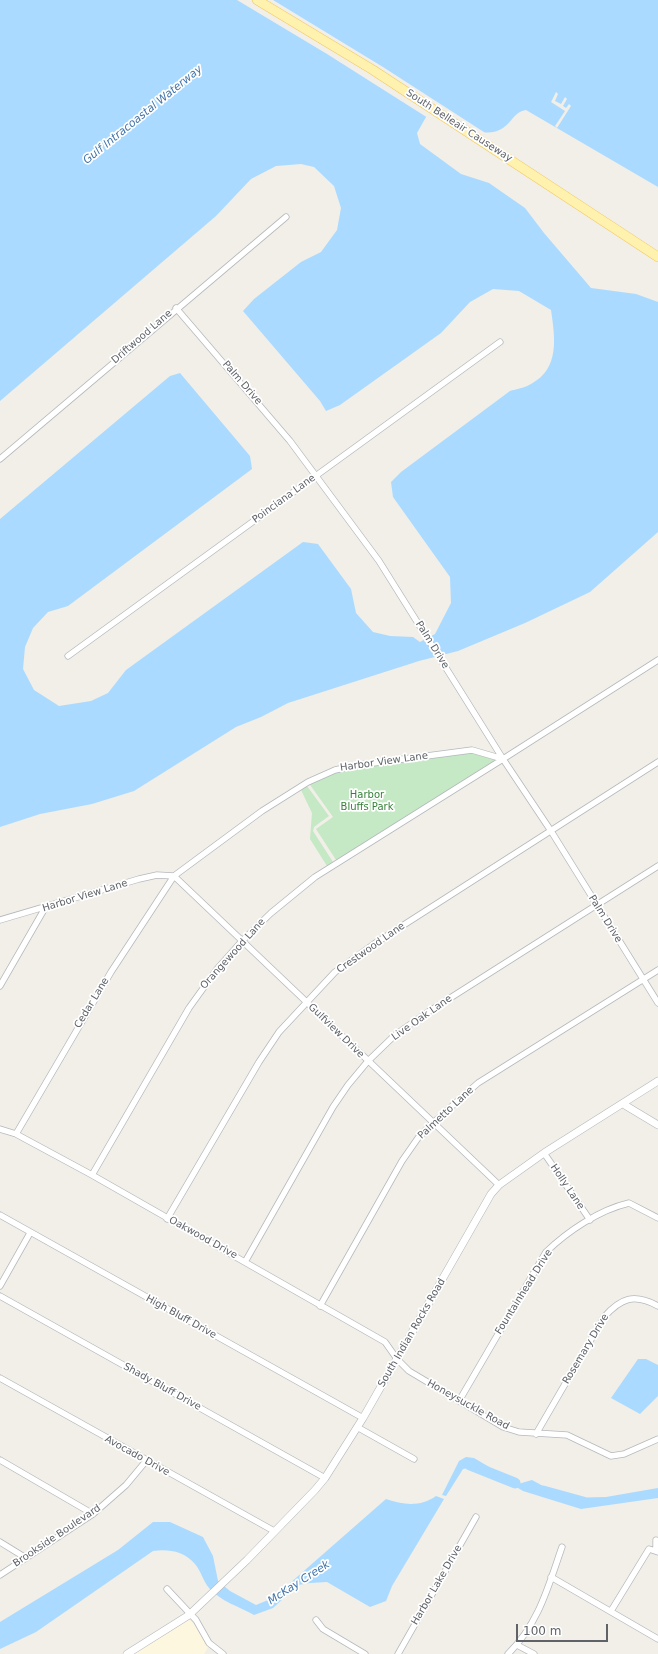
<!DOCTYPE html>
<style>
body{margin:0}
#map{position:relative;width:658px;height:1654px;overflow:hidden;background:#f1efe8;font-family:"DejaVu Sans",sans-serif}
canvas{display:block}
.scale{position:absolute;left:516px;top:1624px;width:92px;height:18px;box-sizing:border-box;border:2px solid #5f6368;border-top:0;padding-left:5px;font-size:12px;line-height:14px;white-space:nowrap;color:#5f6368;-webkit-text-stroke:3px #fff;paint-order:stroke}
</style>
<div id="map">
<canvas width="658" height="1654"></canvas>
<div class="scale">100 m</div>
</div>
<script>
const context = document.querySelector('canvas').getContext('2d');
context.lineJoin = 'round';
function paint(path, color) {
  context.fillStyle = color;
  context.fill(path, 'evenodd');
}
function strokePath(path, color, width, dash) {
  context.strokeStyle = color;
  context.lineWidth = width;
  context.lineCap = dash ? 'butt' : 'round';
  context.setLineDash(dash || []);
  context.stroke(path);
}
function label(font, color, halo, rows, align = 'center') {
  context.font = font + ' "DejaVu Sans",sans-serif';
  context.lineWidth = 3.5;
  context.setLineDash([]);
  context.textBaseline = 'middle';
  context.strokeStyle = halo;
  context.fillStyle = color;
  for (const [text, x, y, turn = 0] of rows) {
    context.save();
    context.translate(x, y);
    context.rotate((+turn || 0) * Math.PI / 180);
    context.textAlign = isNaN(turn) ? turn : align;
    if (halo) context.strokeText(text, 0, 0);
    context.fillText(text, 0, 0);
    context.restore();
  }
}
const commercial = new Path2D(`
 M188,1619L193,1623L208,1647L204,1654H133Z`);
const green = new Path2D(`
 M472,750L503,759L338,863L316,829L333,817L308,782L335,770Z
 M307,786L329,816L314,827L313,831L333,862L327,866L310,839L312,813L301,790Z`);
const water = new Path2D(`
 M0,0H658V187L526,110C514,112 512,122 503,128C482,142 453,120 434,111L426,117L417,133L420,144L461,174L489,183L525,208L544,233L591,288L636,294L658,302V532L590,592L525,623L458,651L419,661L288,703L261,717L236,727L134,791L92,804L40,814L0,827V519L170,376L180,373L250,456L252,469L68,606L48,612L33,628L25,647L23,669L34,690L59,706L91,701L108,693L126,670L303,542L318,544L351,589L356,613L373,632L390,636L413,637L420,642L435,634L451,603L450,577L393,497L391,482L401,472L510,391C516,389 525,388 531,384C560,368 555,338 551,310L519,291L493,289L470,302L441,333L340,405L326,411L320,401L243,311L254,299L301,262L321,252L337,230L341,208L334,186L314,167L301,164L276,166L251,179L216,216L0,401Z
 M638,1359H646L658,1365V1396L640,1414L611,1398Z
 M466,1457L474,1458L518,1484L532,1480L565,1498L606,1497L658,1488V1498L581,1509L523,1491L493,1473L474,1467L463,1469L446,1496L442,1495L459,1461Z
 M436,1496L444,1499L392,1586L386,1601L370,1607L327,1582L310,1583L298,1585L273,1608L254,1615C240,1607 220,1601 209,1588C203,1581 201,1571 195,1564C184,1551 168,1549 153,1551L36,1632L0,1649V1622L118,1550L153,1522H170L203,1537L213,1556L218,1581L230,1591L256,1605L273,1598L386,1499C403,1505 421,1507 436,1496Z`);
const pier = new Path2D(`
 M237,0H273L383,67L487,134H479L434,114L428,118L327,54Z
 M556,92L558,94L555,101L561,104L565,97L567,99L563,106L566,108L569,104L571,106L557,128L555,126L565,111L551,102Z`);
const river = new Path2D(`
 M470,1465L515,1483
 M543,1491L583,1502`);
const minor = new Path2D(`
 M176,308L290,441L379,561L503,759L551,831L658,1003
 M0,459L286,217
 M68,656L500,342
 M0,920L139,879L157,875L174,876L262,811L308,782L335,770L358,765L472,750L503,759L658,660
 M0,986L45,908
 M0,1129L16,1134L92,1175L385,1342L397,1359L409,1371L503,1427L519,1432L567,1435L611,1456L624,1454L658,1439
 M16,1134L111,972L174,876L499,1185
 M544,1153L590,1220
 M92,1175L189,1008L217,969L242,941L271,913L315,877L503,759
 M0,1215L363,1418
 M167,1219L259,1062L279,1032L335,972L374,944L658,762
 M245,1262L333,1107L348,1085L368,1061L395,1035L425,1014L658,866
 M0,1286L30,1233
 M0,1296L325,1478
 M320,1306L402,1161L418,1138L433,1123L478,1083L658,970
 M0,1378L274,1531
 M459,1401L546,1252C568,1231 599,1210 629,1203L658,1218
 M357,1427L414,1459
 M536,1434L604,1317C621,1298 634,1293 658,1306
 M0,1460L93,1514
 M0,1542L26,1558
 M656,1551V1540
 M0,1575L93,1514L126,1485L146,1461
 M551,1577L658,1639
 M167,1589L196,1620L209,1643L223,1654
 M611,1611L649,1549L658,1552
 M316,1620L323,1629L365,1654
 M517,1645L534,1654
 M398,1654L476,1517
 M508,1654C539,1623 548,1587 562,1547`);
const tertiary = new Path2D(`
 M623,1104L658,1125
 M127,1654L189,1615L247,1560L315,1490L325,1478L363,1418L491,1194L499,1185L544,1153L658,1081`);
const primary = new Path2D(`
 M257,0L373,70L658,257`);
const streetNames = [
 ["South Belleair Causeway",459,126,33],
 ["Driftwood Lane",142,337,-41],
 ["Palm Drive",242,383,49],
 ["Poinciana Lane",284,499,-36],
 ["Palm Drive",432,645,58],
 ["Harbor View Lane",384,762,-8],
 ["Harbor View Lane",85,896,-17],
 ["Palm Drive",605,919,58],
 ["Crestwood Lane",371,948,-35],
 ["Orangewood Lane",233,954,-48],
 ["Cedar Lane",92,1003,-59],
 ["Live Oak Lane",422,1018,-35],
 ["Gulfview Drive",336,1031,44],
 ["Palmetto Lane",446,1113,-43],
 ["Holly Lane",567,1187,56],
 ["Oakwood Drive",203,1238,29],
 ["Fountainhead Drive",524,1292,-58],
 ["High Bluff Drive",181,1317,29],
 ["South Indian Rocks Road",412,1333,-60],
 ["Rosemary Drive",586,1349,-59],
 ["Shady Bluff Drive",162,1387,29],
 ["Honeysuckle Road",468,1405,29],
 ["Avocado Drive",137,1456,29],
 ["Brookside Boulevard",57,1536,-34],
 ["Harbor Lake Drive",437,1585,-60]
];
const parkNames = [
 ["Harbor",367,795],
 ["Bluffs Park",367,807]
];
const waterNames = [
 ["Gulf Intracoastal Waterway",143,115,-39],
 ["McKay Creek",299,1583,-33]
];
paint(commercial, '#fef7e0');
paint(green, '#c5e8c5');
paint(water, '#aadaff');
paint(pier, '#f1efe8');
strokePath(river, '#aadaff', 11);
strokePath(minor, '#b5b8bc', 7);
strokePath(tertiary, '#b5b8bc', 8);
strokePath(primary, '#f2c960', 10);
strokePath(minor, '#fff', 5.5);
strokePath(tertiary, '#fff', 7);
strokePath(primary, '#fff2af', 9);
label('10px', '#5f6368', '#fff', streetNames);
label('10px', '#348238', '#fff', parkNames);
label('italic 11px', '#4174aa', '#fff', waterNames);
</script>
